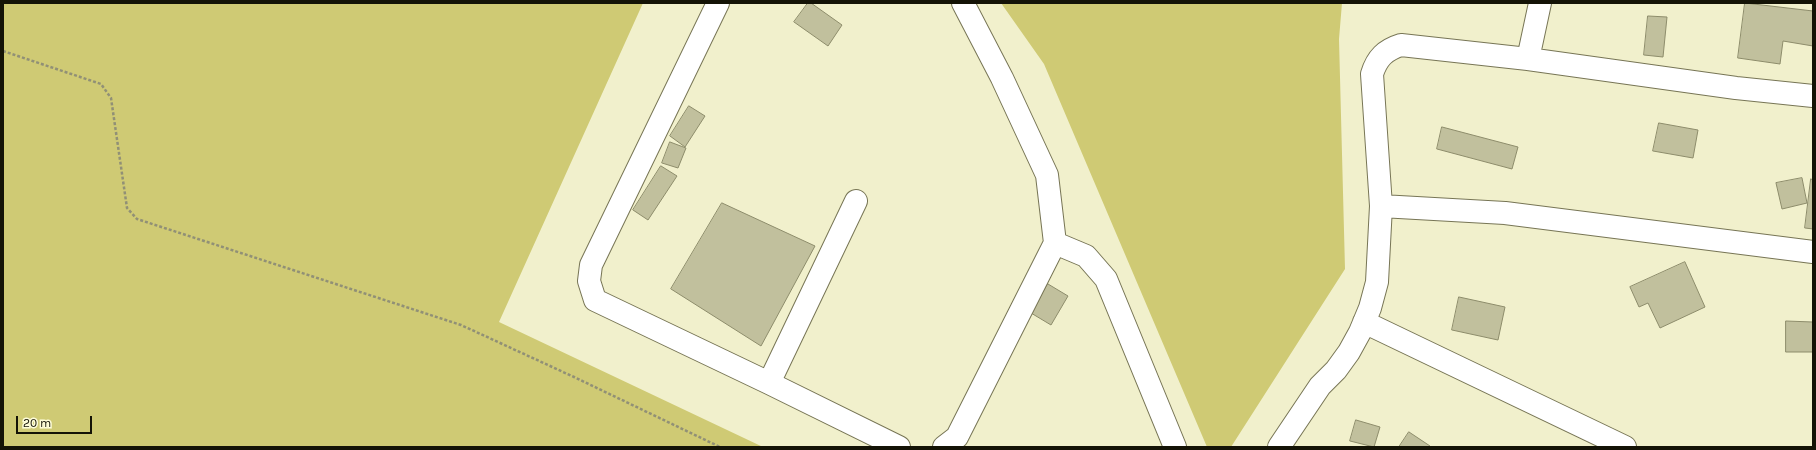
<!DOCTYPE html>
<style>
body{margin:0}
#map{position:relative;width:1816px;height:450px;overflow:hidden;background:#f1f0cc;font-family:Karla,sans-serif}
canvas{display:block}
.frame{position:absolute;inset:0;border:4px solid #141306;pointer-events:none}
.scale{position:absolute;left:16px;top:416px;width:76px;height:18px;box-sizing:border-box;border:2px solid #141306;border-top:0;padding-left:5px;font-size:12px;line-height:14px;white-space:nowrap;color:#141306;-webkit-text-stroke:3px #fefdd9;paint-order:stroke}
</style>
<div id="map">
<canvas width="1816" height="450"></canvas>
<div class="frame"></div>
<div class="scale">20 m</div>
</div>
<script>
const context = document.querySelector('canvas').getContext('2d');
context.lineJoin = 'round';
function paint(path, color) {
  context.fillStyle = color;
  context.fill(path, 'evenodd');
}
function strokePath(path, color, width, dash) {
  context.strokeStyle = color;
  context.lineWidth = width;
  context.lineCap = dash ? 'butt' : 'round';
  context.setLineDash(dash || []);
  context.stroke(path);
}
const green = new Path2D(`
 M3,3H643L499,322L763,447H3Z
 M1001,3H1342L1339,39L1345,269L1231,447H1207L1044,64Z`);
const building = new Path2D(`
 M808,3H811L842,25L828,46L794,22Z
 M1745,3L1813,11V46L1783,41L1780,64L1738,58Z
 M1648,16L1667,17L1663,57L1644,55Z
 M689,106L705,116L685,147L670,136Z
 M1659,123L1698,130L1693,158L1653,151Z
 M1442,127L1518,147L1512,169L1437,149Z
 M670,142L686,148L678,168L662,163Z
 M661,166L677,176L648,220L633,210Z
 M1802,178L1807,203L1782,209L1776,183Z
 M1811,179L1813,180V229L1805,228Z
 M722,203L815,246L761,346L671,289Z
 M1685,262L1705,307L1660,328L1648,303L1639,307L1630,287Z
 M1048,284L1068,296L1051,325L1031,313Z
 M1459,297L1505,307L1498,340L1452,330Z
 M1786,321L1813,322V352H1786Z
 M1356,420L1380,427L1374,447L1350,441Z
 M1409,432L1430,446L1429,447H1399Z`);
const path = new Path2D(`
 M3,51L101,84L111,98L127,208L137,219L461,325L574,377L720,447`);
const minor = new Path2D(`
 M718,3L591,265L589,281L595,300L769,383L899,447
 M1528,59L1540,3
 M1381,206L1505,213L1813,252
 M1055,243L1086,256L1106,279L1175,447
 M1364,322L1625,447
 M769,383L856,201
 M944,447L957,437L1055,243L1047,175L1002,78L963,3
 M1279,447L1320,386L1336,370L1349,352L1360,332L1370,308L1377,282L1381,206L1372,74C1377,58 1385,50 1401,45L1528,59L1736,88L1813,96`);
paint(green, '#cfca74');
paint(building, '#c1c09d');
strokePath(building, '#8d8c6b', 1);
strokePath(minor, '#777555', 24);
strokePath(path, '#919076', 2.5, [3, 2]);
strokePath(minor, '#fff', 22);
</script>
